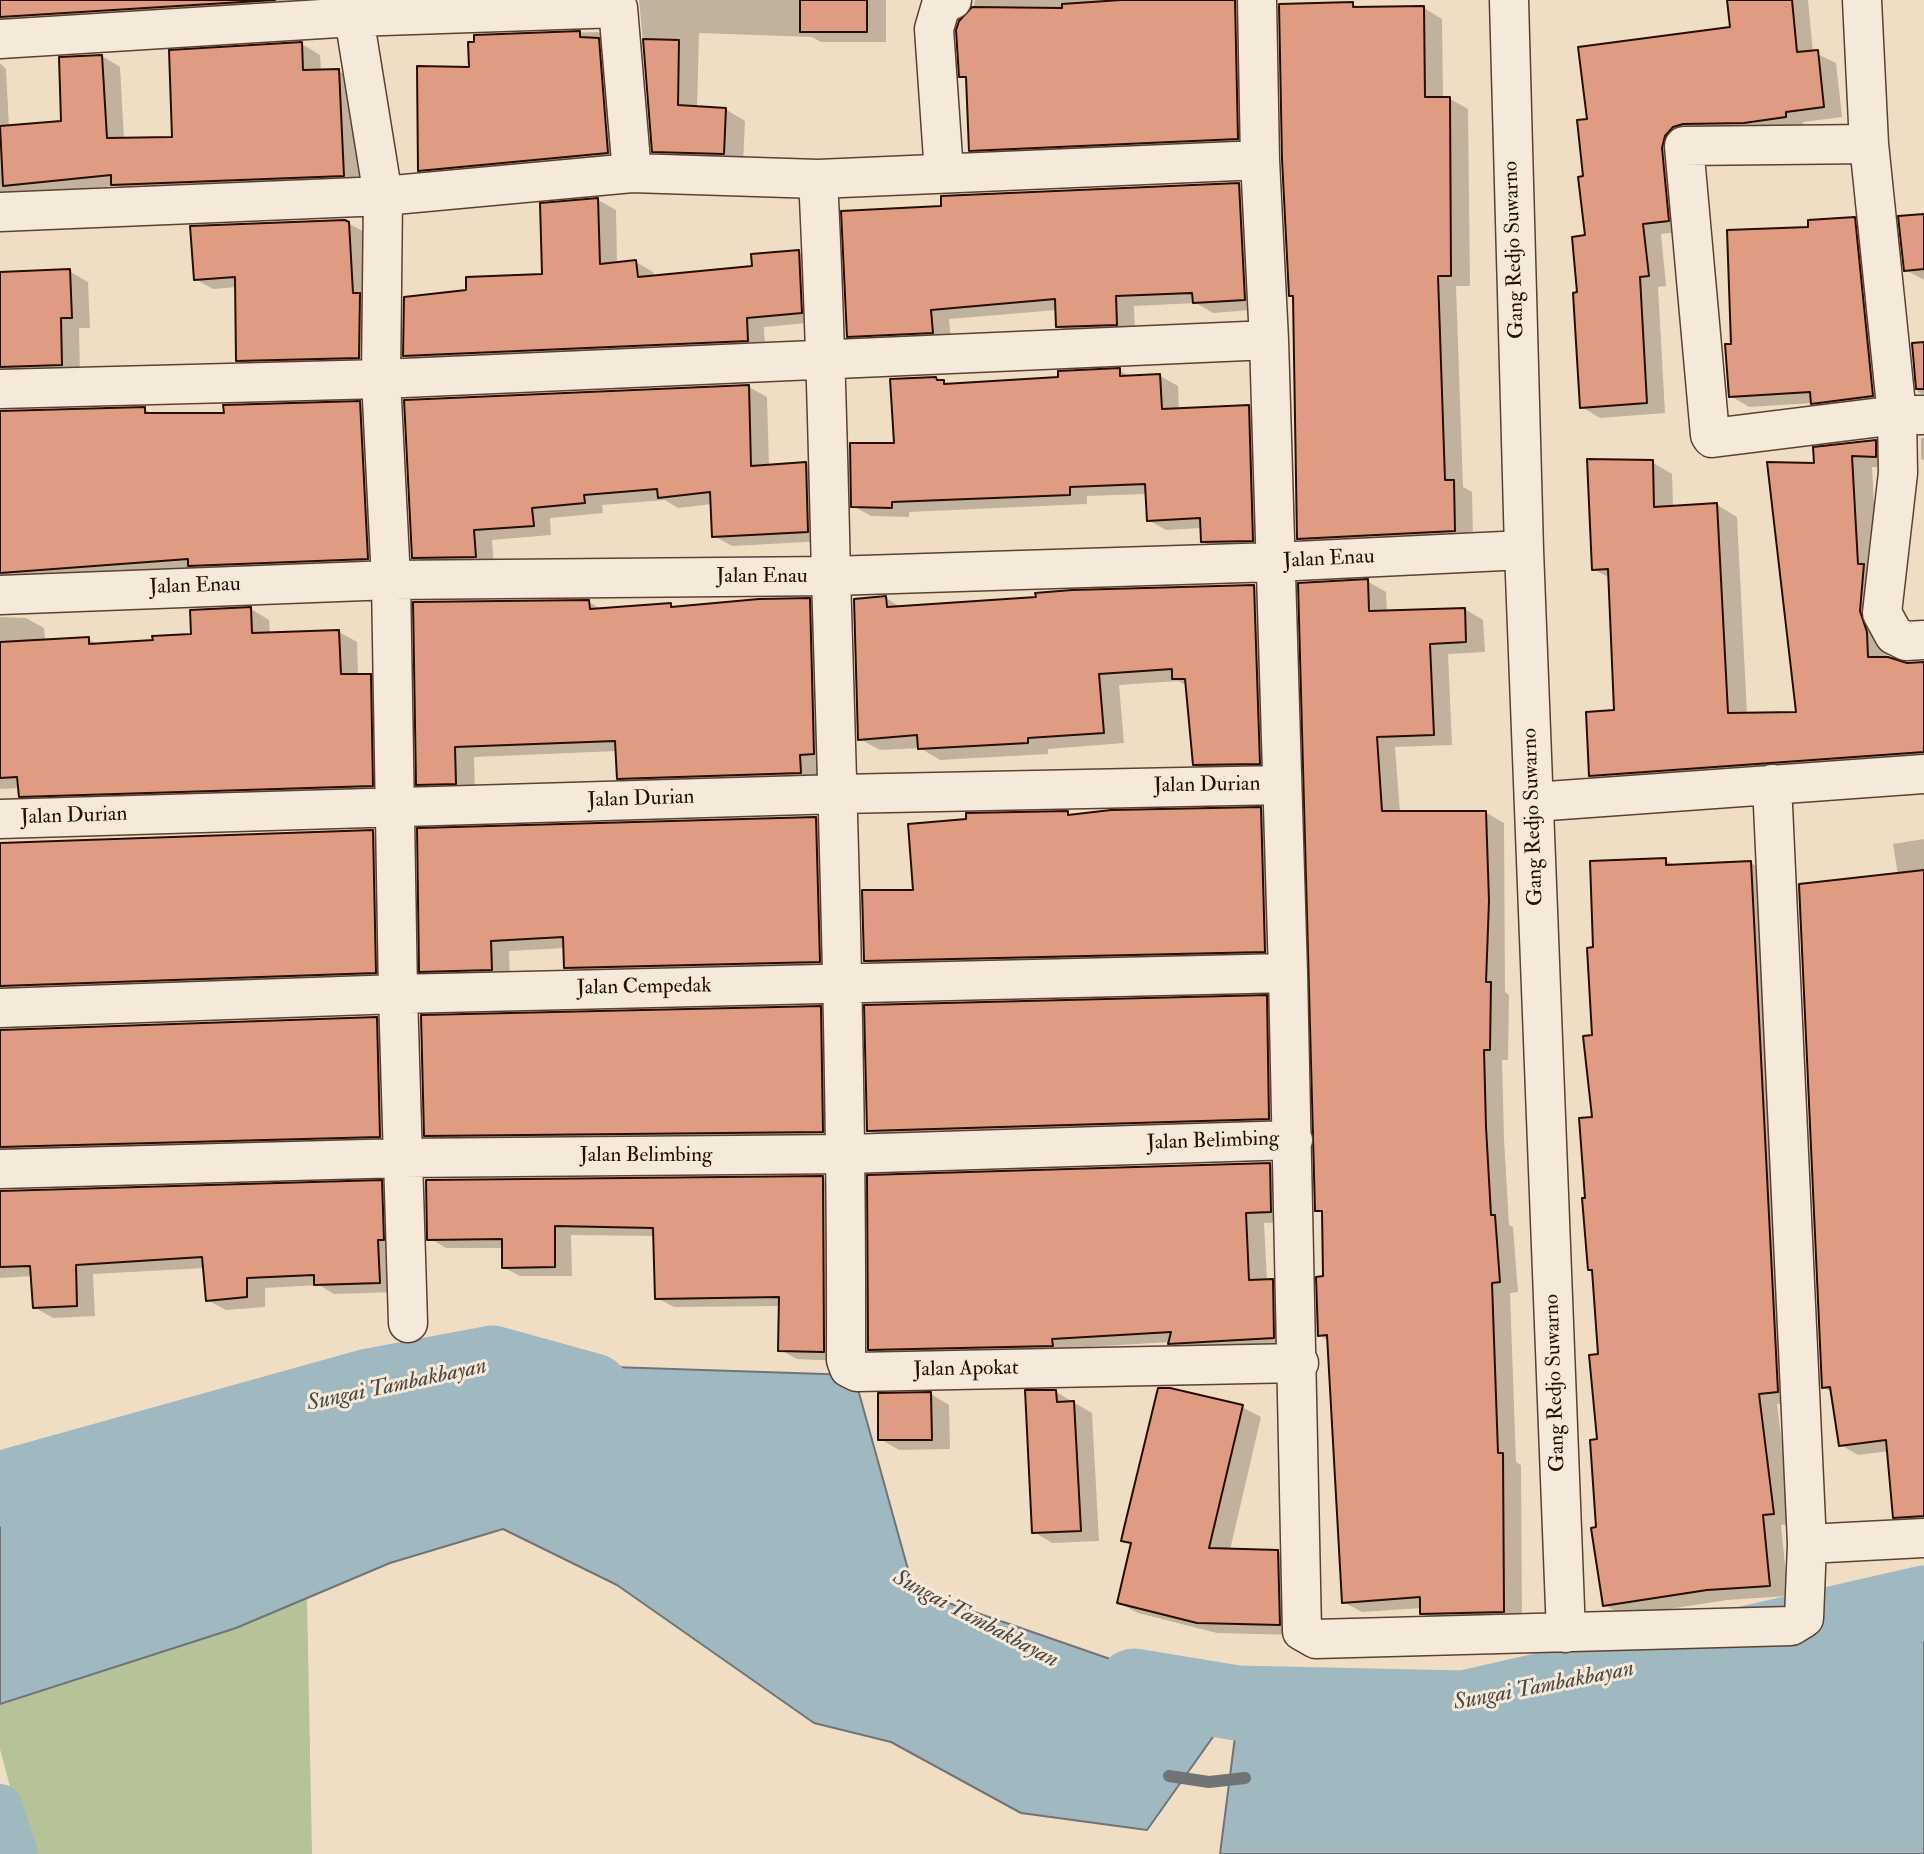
<!DOCTYPE html>
<style>
body{margin:0}
canvas{display:block;background:#f0dec4}
</style>
<canvas width="1924" height="1854"></canvas>
<script>
const context = document.querySelector('canvas').getContext('2d');
context.lineJoin = 'round';
function paint(path, color) {
  context.fillStyle = color;
  context.fill(path, 'evenodd');
}
function strokePath(path, color, width, dash) {
  context.strokeStyle = color;
  context.lineWidth = width;
  context.lineCap = dash ? 'butt' : 'round';
  context.setLineDash(dash || []);
  context.stroke(path);
}
function label(font, color, halo, rows, align = 'center') {
  context.font = font + ' "IM FELL Double Pica",serif';
  context.lineWidth = 6;
  context.setLineDash([]);
  context.textBaseline = 'middle';
  context.strokeStyle = halo;
  context.fillStyle = color;
  for (const [text, x, y, turn = 0] of rows) {
    context.save();
    context.translate(x, y);
    context.rotate((+turn || 0) * Math.PI / 180);
    context.textAlign = isNaN(turn) ? turn : align;
    if (halo) context.strokeText(text, 0, 0);
    context.fillText(text, 0, 0);
    context.restore();
  }
}
const green = new Path2D(`
 M307,1598L312,1854H28L0,1749V1705L236,1628Z`);
const water = new Path2D(`
 M492,1363L854,1375L914,1591L1237,1703L1147,1830L1021,1813L891,1742L814,1723L617,1585L503,1529L390,1563L236,1628L0,1704V1484L14,1486L369,1386Z
 M1924,1622V1854H1220L1235,1737L1805,1654Z`);
const shadow = new Path2D(`
 M0,0H318L0,38Z
 M639,0H886V42H821L812,37L699,33L697,108L725,109L745,121L743,164L673,162L654,151Z
 M975,0H1257V149L990,161L971,150L968,80L961,76Z
 M1729,0H1808L1813,52L1836,63L1842,117L1803,122L1804,127L1680,159L1686,231L1661,234L1666,286L1658,287L1665,413L1600,418L1582,407L1579,294L1587,237L1585,178L1589,120L1732,29Z
 M1353,4L1362,9L1424,8L1442,19L1443,99H1450L1468,109L1470,286H1456L1463,487L1472,492L1473,541L1317,549L1299,538L1295,298L1290,295Z
 M598,32L616,43L626,163L438,181L420,170L471,68L476,36Z
 M302,44L320,55L321,71H338L357,81L361,185L131,195L116,186L11,196L0,211V63L6,69L9,127L63,122L102,56L120,67L124,139H174Z
 M1239,185L1257,195L1263,309L1213,313L1196,303L1134,306L1135,334L1076,337L1058,326L1057,310L949,319L951,342L867,346L848,336L943,207Z
 M598,200L616,210L617,264L636,262L653,272L654,277L754,268L799,252L817,262L819,322L764,327L765,350L423,365L405,355L468,292L543,275L542,205Z
 M1924,216V280L1906,270Z
 M1854,219L1873,230L1891,406L1831,413L1812,403L1749,407L1731,396L1733,345L1810,229Z
 M348,223L366,233L376,367L256,370L238,360L237,287L213,289L195,279Z
 M69,271L88,282L90,328H79L80,375L0,388V274Z
 M1913,344H1924V395L1918,392Z
 M1119,370L1132,378L1160,376L1178,386L1179,410L1249,407L1266,417L1270,550L1220,552L1202,541V528L1166,530L1148,520L1147,494L1087,496V504L909,512V517L871,516L853,506L936,378L949,385L1060,378Z
 M749,387L767,397L769,466L806,464L824,475L826,541L732,546L714,536L712,504L678,508L665,500L602,505L603,513L550,518L551,535L492,540L494,567H432L414,557Z
 M360,403L378,414L386,569L0,594V413L144,409L155,415H226Z
 M1921,438H1924V460L1921,459Z
 M1875,442L1895,453V468L1872,467L1878,574L1888,658L1907,665L1924,664V764L1611,787L1590,775L1616,712L1610,578L1593,569L1652,462L1672,474L1673,507L1717,505L1737,517L1747,714H1798L1816,465Z
 M1367,581L1386,592L1387,612L1465,609L1483,620L1485,652L1448,654L1452,745L1395,747L1400,813L1485,812L1504,823L1505,992L1509,995L1508,1060H1502L1504,1139L1509,1225L1513,1227L1518,1292L1510,1293L1516,1462L1521,1465L1522,1622L1441,1624L1422,1613V1608L1362,1612L1343,1602L1329,1341L1319,1335L1325,1278L1323,1214L1317,1210Z
 M1254,586L1274,598L1280,774L1215,776L1195,764L1188,686L1178,681L1119,685L1124,743L1048,749V754L940,760L920,748L880,750L860,739L886,598L902,608Z
 M809,600L828,611L819,783L637,789L618,778L617,751L474,757L475,793L437,794L418,784L589,602L602,610Z
 M251,609L269,620L270,634L339,632L357,642L358,676H370L389,686L390,796L39,806L21,795L20,788L0,789V617L26,618L44,628L45,641L88,639L99,645L154,642L193,635Z
 M1261,809L1279,820L1283,961L884,971L865,960L915,892L1068,813L1074,817Z
 M816,818L834,829L838,972L585,978L566,967L565,948L509,951L510,980L440,981L421,971L419,830Z
 M373,832L391,842L394,983L0,1007V844Z
 M1924,839V1526L1912,1527L1895,1517L1889,1451L1858,1455L1841,1445L1833,1393L1823,1387L1898,875L1893,844Z
 M1665,860L1677,866L1751,863L1770,874L1796,1402L1777,1404L1792,1524L1781,1525L1788,1596L1727,1600L1624,1616L1605,1605L1598,1528L1600,1356L1594,1272L1590,1269L1586,1200L1594,1119L1595,949Z
 M1266,997L1282,1006L1285,1127L885,1140L868,1130Z
 M820,1008L838,1018L840,1142L444,1145L426,1135Z
 M376,1018L395,1029L398,1146L0,1168V1032Z
 M1270,1164L1288,1175L1289,1222L1264,1223L1267,1281H1272L1290,1291L1292,1348L1188,1353L1170,1342L888,1359L870,1349Z
 M823,1178L840,1188L841,1361L797,1359L780,1350L781,1306L674,1307L657,1298L655,1236L571,1235L572,1276H520L503,1267V1248H446L429,1238Z
 M381,1182L400,1193L398,1292L334,1294L319,1285L265,1288V1307L226,1310L207,1300L205,1268L93,1274L95,1316L53,1318L34,1307L33,1276L0,1278V1193Z
 M1056,1392L1092,1413L1099,1541L1052,1543L1034,1532Z
 M931,1394L949,1405L950,1449L899,1450L880,1439Z
 M1242,1407L1261,1417L1230,1550L1278,1552L1297,1562L1298,1635L1217,1633L1138,1613L1119,1603L1132,1545L1123,1540Z`);
const stream = new Path2D(`
 M1169,1776L1209,1782L1245,1778`);
const canal = new Path2D(`
 M0,1806L16,1854`);
const river = new Path2D(`
 M0,1489L369,1386L492,1363L593,1391
 M1134,1686L1237,1703L1464,1708L1924,1603`);
const building = new Path2D(`
 M0,0H275L0,17Z
 M800,0H867V32H800Z
 M1121,0H1235L1238,139L969,151L966,77H959L956,30L959,21L972,7L1062,8V4Z
 M1727,0H1792L1797,52L1818,50L1824,107L1786,112V117L1744,123L1683,124L1673,127L1665,136L1662,148L1669,221L1643,224L1649,276L1640,277L1647,403L1580,408L1573,293L1577,292L1572,237L1585,235L1578,177L1583,176L1577,120L1587,119L1578,47L1730,27Z
 M1353,2V7L1424,6L1425,97H1450L1451,276H1438L1445,480H1454L1455,531L1297,539L1293,296H1289L1282,159L1279,4Z
 M580,31V37L599,38L608,153L418,171L417,66L469,67L468,42H474V35Z
 M643,39L679,40L678,105L726,108L724,154L652,152Z
 M302,42L303,70L339,69L344,176L111,185V175L3,186L0,126L61,121L59,57L102,55L107,138L172,137L169,50Z
 M1239,183L1245,300L1193,303L1192,293L1116,296L1117,325L1056,327L1055,299L931,310L933,333L847,337L841,211L941,206V196Z
 M598,198L600,264L636,260L638,277L752,266L751,254L799,250L802,313L747,318L748,341L403,356L404,297L466,290V277L542,274L540,203Z
 M1924,214V269L1904,271L1898,216Z
 M1855,217L1873,396L1811,404L1810,392L1729,397L1725,344H1731L1727,230L1808,227V220Z
 M345,220L349,222L353,293H360L359,358L236,361L235,277L194,280L190,226Z
 M70,269L72,318H61L62,365L0,367V272Z
 M1924,342V389H1916L1912,343Z
 M1120,368V376L1160,374L1162,409L1249,405L1253,541L1201,542L1200,518L1147,521L1145,484L1070,487V495L892,502V508L851,507L850,443H894L890,379L936,377L937,380H944V384L1058,377V371Z
 M749,385L751,466L806,462L808,532L712,537L710,492L658,498L657,489L584,495L585,503L532,508L534,526L474,530L476,557L412,558L404,400Z
 M360,401L368,559L188,566V559L0,573V411L145,407V413H224L223,405Z
 M1876,440V457L1852,456L1858,564H1864L1860,611L1867,632L1868,657H1888L1907,663L1924,662V752L1589,776L1586,712L1614,710L1608,569L1592,570L1587,459L1653,460L1654,507L1717,503L1728,713L1796,712L1767,462L1814,463L1813,447Z
 M1368,579L1369,611L1465,608L1466,642L1430,644L1434,735L1377,737L1382,811H1486L1489,901L1486,982H1491L1490,1050H1484L1486,1127L1491,1215H1495L1500,1282L1492,1283L1498,1453H1503L1504,1612L1420,1614V1597L1342,1603L1327,1335L1318,1336L1316,1277L1323,1276L1322,1211H1315L1298,583Z
 M1254,585L1260,764L1193,765L1185,679H1172V669L1099,674L1104,733L1028,738V743L918,749L917,735L858,740L854,599L886,596L887,607L1036,597L1035,593L1072,590Z
 M810,598L814,754L800,755L801,773L617,779L615,741L455,747L456,784L416,785L413,602L589,600L590,609L671,603V607L759,599Z
 M251,607L252,633L339,630L341,674H371L373,786L19,797L17,777L0,778V642L89,637V644L153,640L152,636L191,634L190,610Z
 M1261,807L1265,952L864,961L862,890H913L908,824L966,819V813L1068,811V815L1111,810Z
 M816,817L820,962L564,968L563,937L491,941L492,970L419,972L417,828Z
 M373,830L376,973L0,986V843Z
 M1666,858V865L1751,861L1778,1392L1759,1394L1774,1514L1763,1515L1770,1586L1707,1590L1603,1606L1591,1528L1596,1527L1590,1440L1597,1439L1589,1355L1598,1354L1592,1270H1588L1582,1198H1585L1579,1118L1592,1117L1583,1036L1592,1035L1587,948L1593,947L1590,861Z
 M1924,870V1516L1893,1518L1886,1440L1839,1446L1830,1387L1822,1388L1799,884Z
 M1267,995L1269,1119L867,1131L864,1005Z
 M821,1006L823,1132L424,1136L421,1015Z
 M377,1017L380,1137L0,1147V1030Z
 M1270,1163L1271,1212L1246,1213L1249,1280L1273,1279L1274,1338L1168,1344L1171,1332L1052,1339L1053,1346L868,1350L867,1175Z
 M823,1176L824,1352L778,1351L779,1297L655,1299L653,1228L555,1226V1267L502,1268V1239L427,1240L426,1180Z
 M382,1180L384,1240H378L380,1283L314,1285V1275L247,1278V1297L206,1301L202,1257L76,1265L77,1306L33,1308L30,1266L0,1267V1191Z
 M1158,1388H1170L1243,1405L1209,1548L1278,1550L1280,1625L1197,1623L1117,1603L1131,1543L1121,1541L1124,1528Z
 M1025,1390H1056L1057,1402L1074,1401L1081,1531L1032,1533Z
 M931,1392L932,1440H878V1393Z`);
const minor = new Path2D(`
 M348,0L354,17L383,196L381,379L391,580L398,994L408,1323
 M1257,0L1260,160L1269,340L1288,973L1302,1631L1316,1639L1791,1626L1804,1618L1807,1544L1924,1538
 M1509,0L1524,550L1566,1633
 M1862,0L1869,144L1897,415L1898,473L1882,613L1894,635L1906,641L1924,640
 M0,39L354,17L618,8L632,173
 M1869,144L1684,146L1710,435L1712,438L1897,415H1924
 M944,173L934,29L941,5L952,0
 M818,179C825,311 828,444 831,576C839,838 847,1098 846,1360L849,1368L857,1372L1299,1363
 M0,212L383,196L632,173L818,179L1260,160
 M0,389L381,379L1269,340
 M0,595L391,580L831,576L1275,562L1524,550
 M1772,784L1807,1544
 M1534,802L1924,774
 M0,819L839,794L1281,785
 M0,1008L398,994L1288,973
 M0,1169L403,1158L847,1154L1293,1140`);
const streetNames = [
 ["Gang Redjo Suwarno",1515,250,-92],
 ["Jalan Enau",1329,560,-3],
 ["Jalan Enau",762,577],
 ["Jalan Enau",195,587,-2],
 ["Jalan Durian",1207,786,-1],
 ["Jalan Durian",641,800,-2],
 ["Jalan Durian",74,817,-2],
 ["Gang Redjo Suwarno",1534,817,-92],
 ["Jalan Cempedak",644,988,-1],
 ["Jalan Belimbing",1213,1142,-2],
 ["Jalan Belimbing",646,1156],
 ["Jalan Apokat",966,1370,-1],
 ["Gang Redjo Suwarno",1556,1383,-92]
];
const waterNames = [
 ["Sungai Tambakbayan",397,1386,-12],
 ["Sungai Tambakbayan",975,1620,28],
 ["Sungai Tambakbayan",1544,1687,-11]
];
paint(green, '#b6c297');
paint(water, '#a0b9c0');
strokePath(water, '#707474', 2);
paint(shadow, '#0003');
strokePath(stream, '#707474', 12);
strokePath(canal, '#a0b9c0', 44);
strokePath(river, '#a0b9c0', 75);
paint(building, '#e09c83');
strokePath(building, '#280d01', 2);
strokePath(minor, '#5a4132', 41);
strokePath(minor, '#f5ead9', 38);
label('21px', '#280d01', '#f5ead9', streetNames);
label('italic 23px', '#524944', '#f5ead9', waterNames);
</script>
